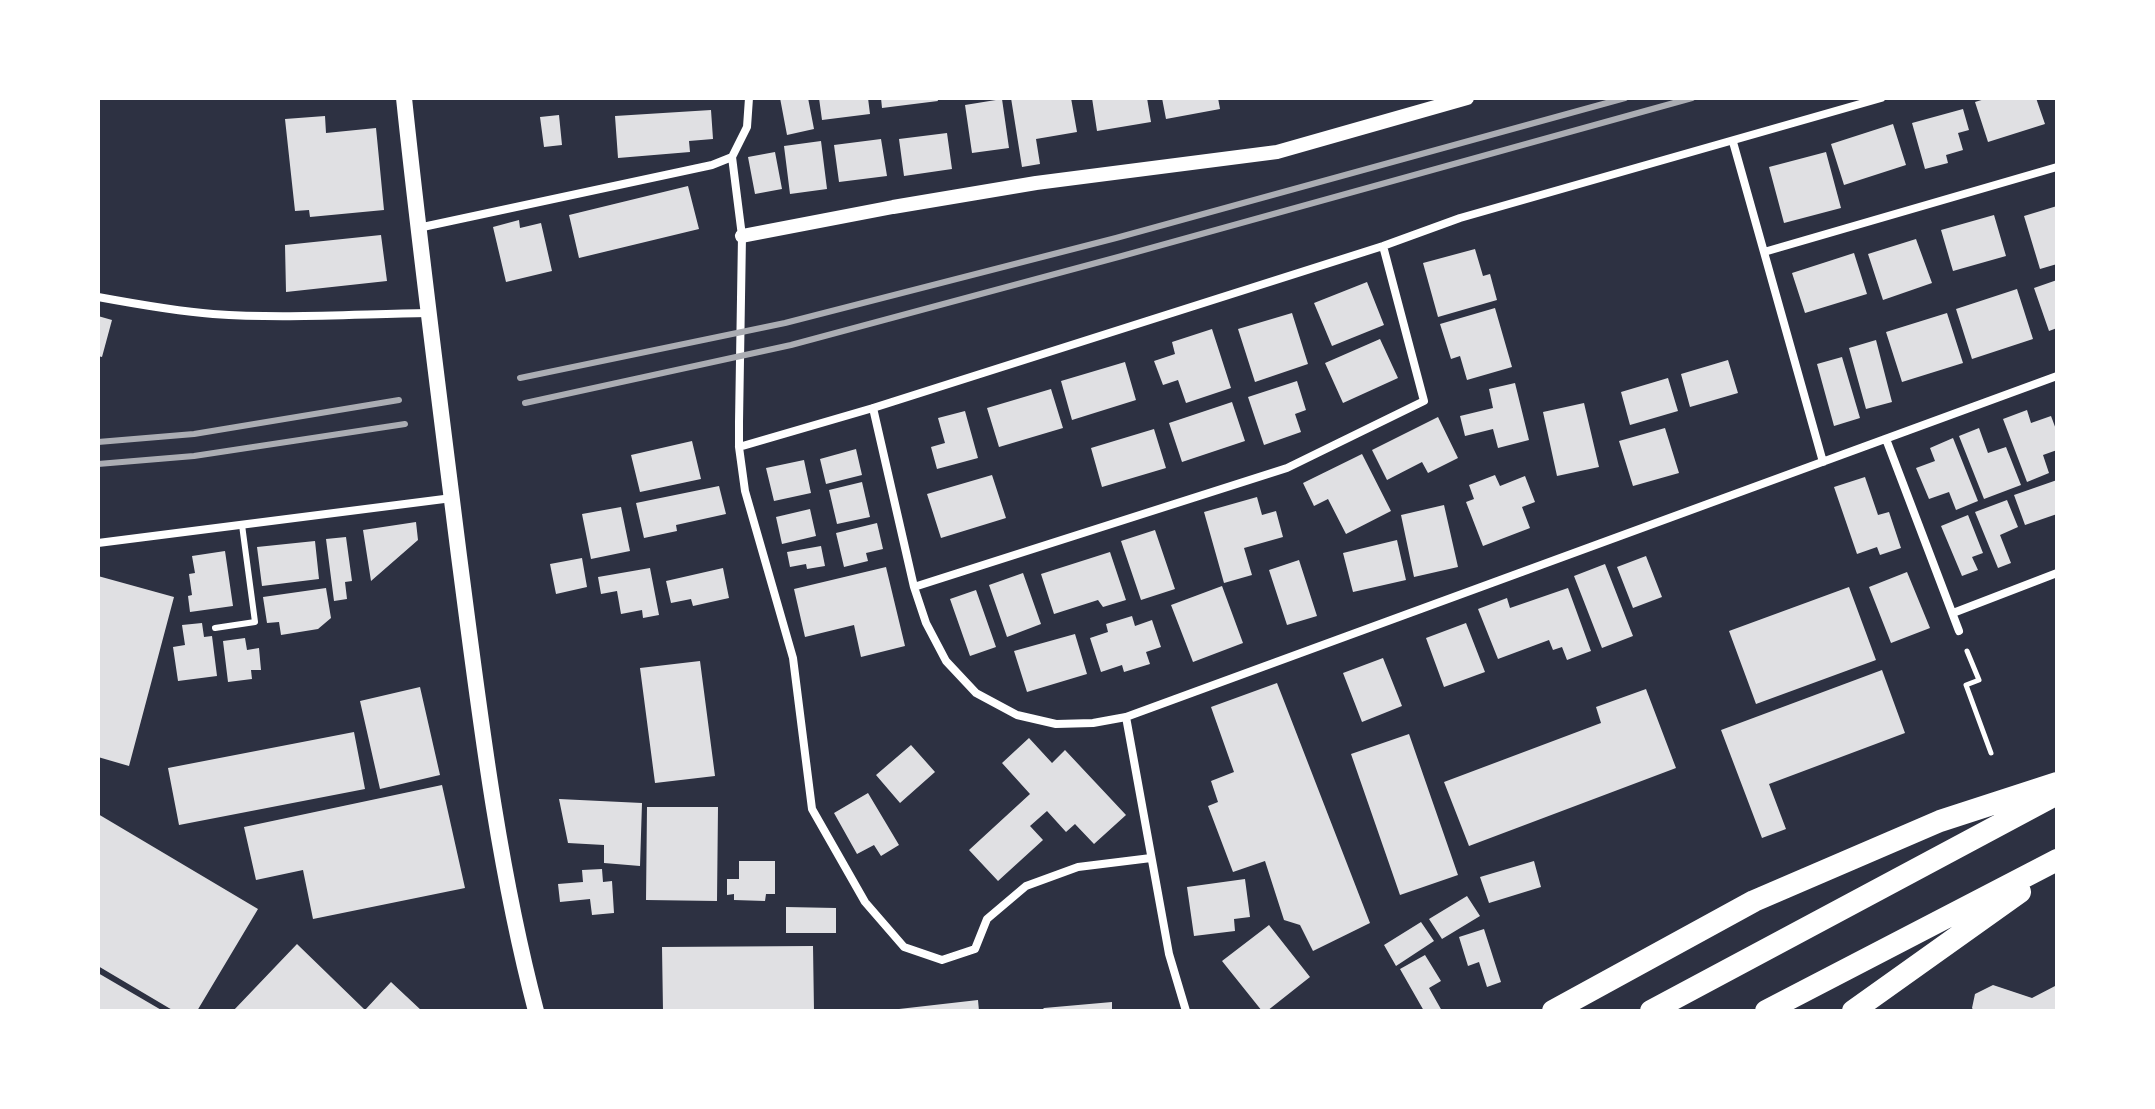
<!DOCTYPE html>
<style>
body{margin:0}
#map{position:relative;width:2155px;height:1109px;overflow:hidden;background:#2d3142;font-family:Helvetica,sans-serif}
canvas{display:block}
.frame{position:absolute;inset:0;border:100px solid #fff;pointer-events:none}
</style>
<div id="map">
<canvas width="2155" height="1109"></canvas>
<div class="frame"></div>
</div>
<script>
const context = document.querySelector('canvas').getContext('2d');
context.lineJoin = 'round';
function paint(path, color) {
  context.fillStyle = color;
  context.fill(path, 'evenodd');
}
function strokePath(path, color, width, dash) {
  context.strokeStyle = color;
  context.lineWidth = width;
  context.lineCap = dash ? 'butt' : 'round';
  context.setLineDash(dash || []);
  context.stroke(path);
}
const building = new Path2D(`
 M780,98H808L814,129L787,135Z
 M819,98H868L870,114L822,120Z
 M881,98H937L938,101L882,108Z
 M1011,98H1071L1077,132L1036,139L1040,164L1022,167Z
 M1092,98H1147L1151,122L1097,131Z
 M1162,98H1218L1220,109L1166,119Z
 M1988,98H2036L2045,124L1988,142L1975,102Z
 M1002,99L1009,148L972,153L965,105Z
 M1963,109L1969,130L1958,133L1963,150L1946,155L1948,163L1925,169L1912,123Z
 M711,110L713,139L689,141L690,152L618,158L615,116Z
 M559,115L562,145L544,147L540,117Z
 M325,116L326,133L376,128L384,210L310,217L309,210L295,211L285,119Z
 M1893,124L1906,165L1844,185L1831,144Z
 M947,133L952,169L904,176L899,139Z
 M881,139L887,176L839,182L834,145Z
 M821,141L827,189L790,194L784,146Z
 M775,152L782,189L755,194L748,157Z
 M1826,152L1841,208L1784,223L1769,167Z
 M688,186L699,229L579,258L569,215Z
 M2057,206V264L2040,269L2024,216Z
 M1994,215L2006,256L1953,271L1941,230Z
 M519,220L520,228L541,223L552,271L506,282L493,227Z
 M381,235L387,281L286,292L285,245Z
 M1916,239L1932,283L1883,300L1868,254Z
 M1475,249L1483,276L1490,274L1497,300L1438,317L1423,263Z
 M1854,253L1867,294L1805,313L1792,273Z
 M2057,280V328L2049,331L2034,288Z
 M1367,282L1384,325L1332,346L1314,303Z
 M2017,289L2033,339L1972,359L1956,309Z
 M1495,308L1512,367L1467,380L1460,356L1451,359L1440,324Z
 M1292,313L1308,364L1255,382L1238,329Z
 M1947,313L1963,363L1902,382L1886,332Z
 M98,316L112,320L102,357L98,356Z
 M1212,329L1231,388L1186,403L1178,380L1163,385L1154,361L1175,354L1172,342Z
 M1380,339L1398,378L1343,403L1325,363Z
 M1876,340L1892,402L1866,409L1849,348Z
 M1842,357L1860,418L1834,426L1817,364Z
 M1728,360L1738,393L1690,407L1681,374Z
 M1125,362L1136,400L1072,420L1061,381Z
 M1668,378L1678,411L1630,425L1621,392Z
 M1297,381L1306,410L1295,414L1301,432L1264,445L1248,397Z
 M1515,383L1529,440L1498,448L1493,429L1465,436L1460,416L1493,408L1489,389Z
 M1051,389L1063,428L999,447L987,408Z
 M1232,402L1245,441L1182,462L1169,423Z
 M1584,403L1599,467L1557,476L1543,412Z
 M2027,410L2031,423L2051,416L2057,432V450L2043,455L2049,473L2027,482L2003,419Z
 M965,411L978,458L937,469L931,447L945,443L938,418Z
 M1438,417L1458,458L1428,473L1422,462L1387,480L1372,450Z
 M1665,428L1679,473L1633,486L1619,441Z
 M1979,428L1988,453L2006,447L2021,485L1984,499L1959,436Z
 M1154,429L1166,468L1102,487L1091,448Z
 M1953,438L1978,501L1956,510L1949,492L1929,499L1916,468L1935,461L1930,448Z
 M692,441L701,479L640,492L631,455Z
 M856,449L862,475L826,484L820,459Z
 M1362,454L1391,511L1346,534L1328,499L1314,506L1303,483Z
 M804,460L811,493L774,501L766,468Z
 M992,475L1006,518L941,538L927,494Z
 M1495,475L1500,486L1525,476L1535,502L1522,507L1530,528L1483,546L1466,502L1474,499L1469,485Z
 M1865,477L1878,515L1889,512L1901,548L1880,555L1877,547L1857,554L1834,487Z
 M2057,480V514L2025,525L2014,495Z
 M862,482L870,517L837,524L829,490Z
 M719,486L726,514L676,525L677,531L644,538L636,503Z
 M1257,497L1262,515L1276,511L1283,537L1244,548L1252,575L1224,583L1204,512Z
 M2007,500L2018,527L2000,535L2011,563L1998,568L1975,512Z
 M1444,505L1458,567L1414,577L1401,515Z
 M621,507L630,551L591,559L582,514Z
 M810,509L816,536L782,544L776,517Z
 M1968,515L1983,553L1972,557L1978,570L1962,576L1941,526Z
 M416,522L418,540L371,581L363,530Z
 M877,523L883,549L866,553L868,561L844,567L836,533Z
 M1155,530L1175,589L1141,600L1121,541Z
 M346,537L352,581L345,582L347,599L334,601L326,539Z
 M1397,540L1406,580L1353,592L1343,553Z
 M315,541L319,579L262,586L257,547Z
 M821,546L825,566L807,569L806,564L790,567L787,552Z
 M225,551L233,606L190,612L188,596L192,595L189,574L195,573L192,556Z
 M1110,552L1126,600L1103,607L1098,600L1054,614L1041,574Z
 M1646,556L1662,597L1633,608L1617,567Z
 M582,558L587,587L556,594L550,564Z
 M1299,560L1317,616L1287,625L1269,570Z
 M1605,564L1633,636L1602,648L1574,576Z
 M886,567L905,646L861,657L854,625L805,637L794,589Z
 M650,568L659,615L643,618L642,610L621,614L617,591L601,594L598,577Z
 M723,568L729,598L693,606L691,599L671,603L666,581Z
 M1907,572L1930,628L1891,643L1869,587Z
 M1023,573L1041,624L1007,637L989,585Z
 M98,576L174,597L129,766L98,757Z
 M1222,586L1243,643L1193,662L1171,605Z
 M1849,587L1876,660L1756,704L1729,631Z
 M326,588L331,618L318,629L281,635L279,622L267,623L263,597Z
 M1568,588L1591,651L1567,660L1562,647L1553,650L1549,640L1498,659L1478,609L1507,598L1510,608Z
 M976,590L996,647L970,656L950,599Z
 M1132,616L1135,626L1152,620L1161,647L1146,652L1150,664L1124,672L1122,665L1101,672L1090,638L1108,632L1106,624Z
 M202,623L204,637L212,636L217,676L178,681L173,647L185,645L182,625Z
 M1466,623L1485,672L1444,687L1426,638Z
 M1075,634L1087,674L1027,692L1014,651Z
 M245,638L247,650L259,648L261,670H251L252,679L228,682L223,641Z
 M1383,658L1402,706L1362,722L1343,673Z
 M700,661L715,776L655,783L640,668Z
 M1882,670L1905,733L1769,784L1786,829L1762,838L1721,730Z
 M1277,683L1370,923L1313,951L1300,925L1284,920L1265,861L1233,872L1208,806L1218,802L1211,781L1234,772L1211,707Z
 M420,687L440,775L380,789L360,701Z
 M1646,689L1676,768L1469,846L1444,782L1601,723L1596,707Z
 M354,732L365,789L179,825L168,768Z
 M1409,734L1458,875L1400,895L1351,754Z
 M1029,738L1052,763L1065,750L1126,815L1094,844L1075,824L1066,832L1047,811L1030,826L1043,840L998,881L969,850L1030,794L1002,763Z
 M911,745L935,772L900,803L876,775Z
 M442,785L465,888L313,919L303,870L256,880L244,827Z
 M868,793L899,845L881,856L874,845L857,854L834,813Z
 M559,799L642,803L640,866L604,863V845L568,843Z
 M647,807H718L717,901L646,900Z
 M98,814L258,909L197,1011H174L98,966Z
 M739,861H775V894H766L765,901L734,900V894L727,895V879H739Z
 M1534,861L1541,887L1489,903L1480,877Z
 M602,869L603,882L612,881L614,913L592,915L590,899L560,902L558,884L583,882L582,870Z
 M1245,879L1250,917L1234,919L1235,931L1194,936L1187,887Z
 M1467,896L1480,916L1442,939L1429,919Z
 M786,907L836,908V933H786Z
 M1421,922L1434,941L1396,966L1384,945Z
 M1269,925L1310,977L1267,1011H1262L1222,961Z
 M1484,929L1501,982L1487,987L1479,962L1468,966L1459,937Z
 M297,944L365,1010L391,982L422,1011H233Z
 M813,946L814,1011H663L662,947Z
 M1425,955L1441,981L1429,988L1442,1011H1424L1400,969Z
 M98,973L163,1011H98Z
 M1993,985L2032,998L2057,985V1011H1974L1972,1008L1975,994Z
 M978,1000L979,1011H899V1009Z
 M1112,1002V1011H1041L1044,1008Z`);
const path = new Path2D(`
 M1967,651L1979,680L1966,685L1991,753`);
const service = new Path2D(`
 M215,628L255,622L242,525`);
const minor = new Path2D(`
 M1733,142L1823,462
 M732,157L742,236L739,422V447L745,491L793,658L812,809L865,902L904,947L942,960L975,949L987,919L1026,886L1078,867L1151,858
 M418,228L712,165L732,157L747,127L749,98
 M1764,252L2057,167
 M98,297C136,304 174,311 213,314C284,319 357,314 428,313
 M873,408L914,587L926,623L946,661L976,693L1017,715L1056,724L1093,723L1126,717L2057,376
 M1886,439L1959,631
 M739,447L873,408L1383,246L1460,218L1881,98
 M98,543L452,498
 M914,587L1287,468L1424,401L1383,246
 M1953,613L2057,573
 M1126,717L1169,954L1186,1011`);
const tertiary = new Path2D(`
 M742,236L893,207L1036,183L1277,152L1467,98`);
const secondary = new Path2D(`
 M404,98C420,251 440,404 459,556C479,708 497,863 536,1011`);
const trunk = new Path2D(`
 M1553,1011L1754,901L1940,821L2057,783
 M1651,1011L2057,794
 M1766,1011L2057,860
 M1853,1011L2020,892`);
const rail = new Path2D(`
 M520,378L785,323L1116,238L1625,98
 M525,403L791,345L1122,256L1692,98
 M98,442L194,434L399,400
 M98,464L194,456L405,424`);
paint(building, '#e0e0e3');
strokePath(path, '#fff', 5);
strokePath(service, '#fff', 6);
strokePath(minor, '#fff', 8);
strokePath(tertiary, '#fff', 14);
strokePath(secondary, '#fff', 16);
strokePath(trunk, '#fff', 22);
strokePath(rail, '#abadb3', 6);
</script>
